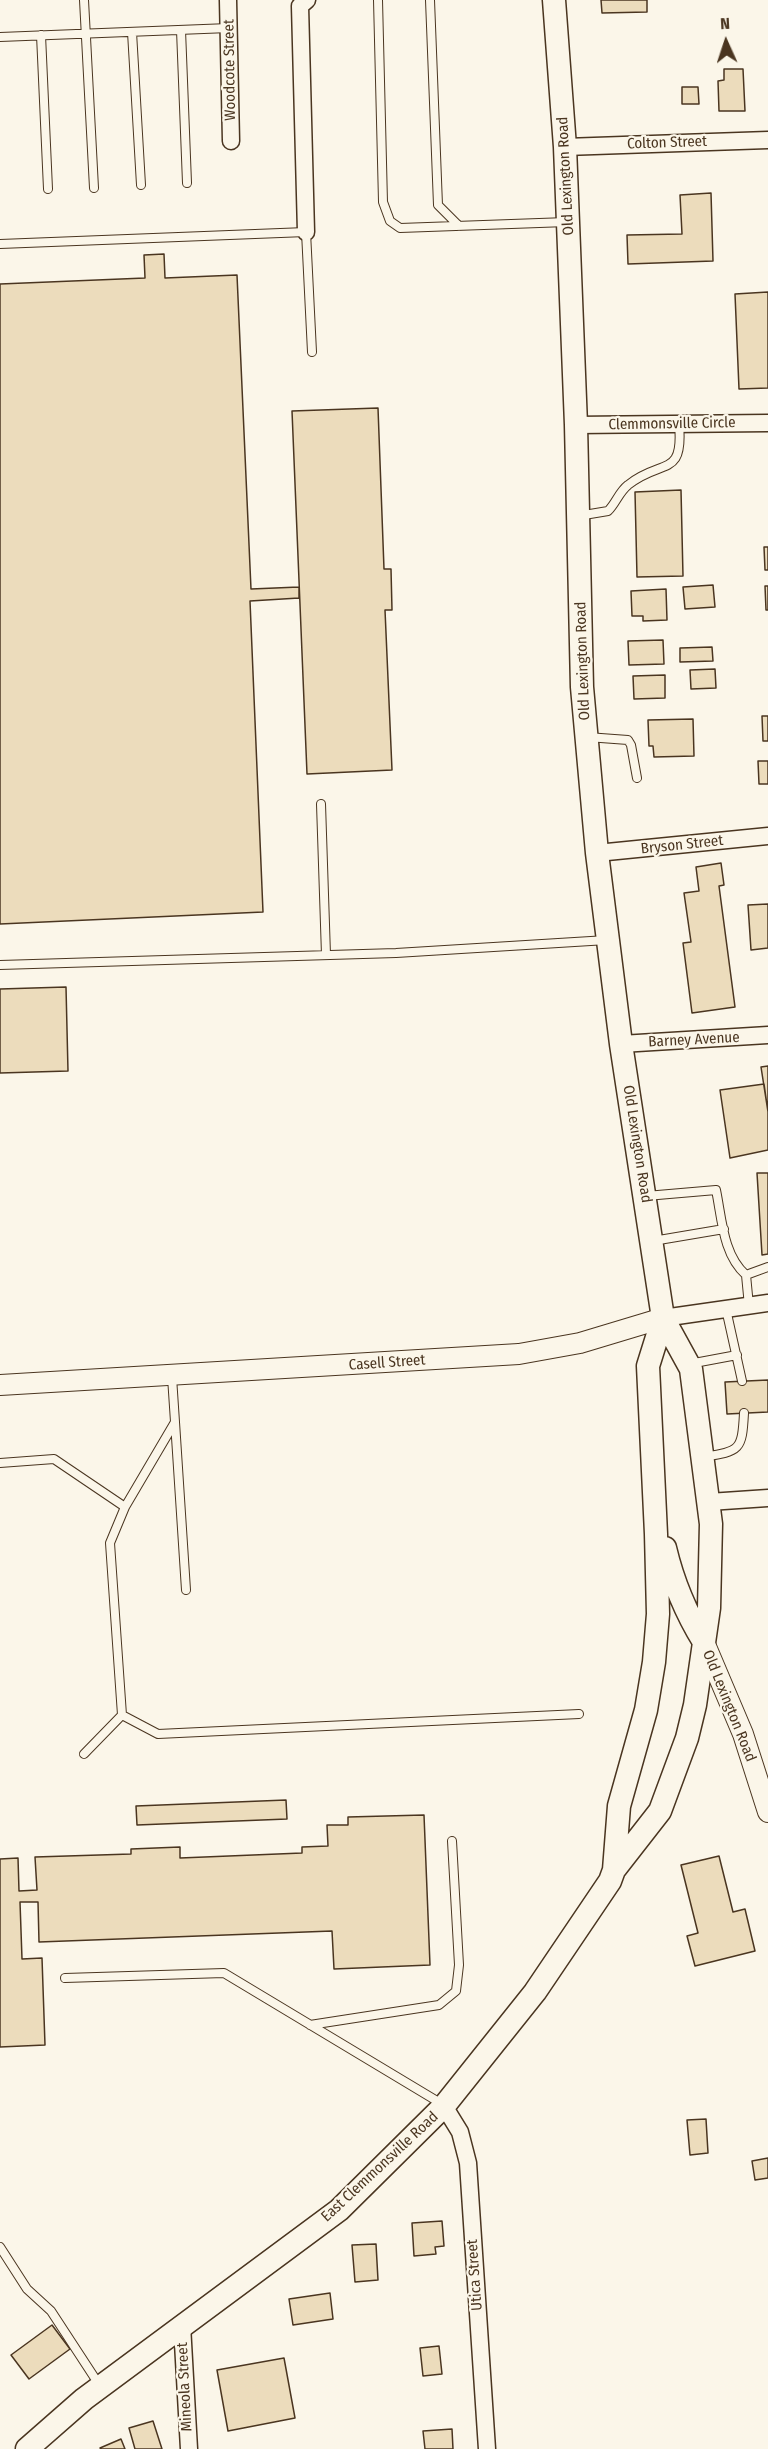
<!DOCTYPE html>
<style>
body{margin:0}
#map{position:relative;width:768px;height:2449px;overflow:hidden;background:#fbf6e9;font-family:"Fira Sans Condensed",sans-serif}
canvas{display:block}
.north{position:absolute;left:696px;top:12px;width:60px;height:60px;-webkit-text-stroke:4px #fbf6e9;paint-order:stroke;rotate:357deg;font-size:16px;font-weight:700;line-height:24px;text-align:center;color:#4a3520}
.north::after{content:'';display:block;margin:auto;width:21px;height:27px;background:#4a3520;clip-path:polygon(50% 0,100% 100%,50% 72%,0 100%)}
</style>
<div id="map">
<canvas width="768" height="2449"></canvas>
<div class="north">N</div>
</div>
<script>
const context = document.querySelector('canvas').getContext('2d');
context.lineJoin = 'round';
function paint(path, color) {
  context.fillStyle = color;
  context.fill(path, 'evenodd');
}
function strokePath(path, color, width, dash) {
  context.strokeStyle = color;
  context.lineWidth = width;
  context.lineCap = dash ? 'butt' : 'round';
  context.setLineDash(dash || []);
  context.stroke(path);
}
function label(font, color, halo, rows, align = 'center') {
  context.font = font + ' "Fira Sans Condensed",sans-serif';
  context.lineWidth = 4.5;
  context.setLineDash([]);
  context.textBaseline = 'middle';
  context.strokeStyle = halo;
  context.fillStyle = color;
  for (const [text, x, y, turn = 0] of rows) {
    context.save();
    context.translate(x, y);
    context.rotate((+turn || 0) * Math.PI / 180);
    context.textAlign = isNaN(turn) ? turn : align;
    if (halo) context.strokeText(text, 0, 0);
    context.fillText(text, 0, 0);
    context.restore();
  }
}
const building = new Path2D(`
 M601,0H647V12L602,13Z
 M724,69H743L745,111H719L718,81L724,80Z
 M682,87H698L699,104H682Z
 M711,193L713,261L628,264L627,235L682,234L680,195Z
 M164,254L165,278L237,275L251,589L299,587V598L250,601L263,912L0,924V284L145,278L144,255Z
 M768,292V388L739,389L735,294Z
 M378,408L384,569H391L392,610H385L392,770L307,774L292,411Z
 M681,490L683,576L637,577L635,492Z
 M764,547H768V570H765Z
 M713,585L715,607L685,609L683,587Z
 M765,586H768V610H766Z
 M666,589L667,620L643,621V616H632L631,591Z
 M663,640L664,664L629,665L628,641Z
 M712,647L713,661L680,662V648Z
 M715,669L716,688L691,689L690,670Z
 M665,675V698L634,699L633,676Z
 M762,716H768V741H763Z
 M693,719L694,756L654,757L653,746H649L648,720Z
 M758,761H768V784H759Z
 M721,863L724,885L719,886L735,1007L692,1013L683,943L691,942L684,893L699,891L696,867Z
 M768,904V948L751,950L748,905Z
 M66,987L68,1071L0,1073V989Z
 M768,1066V1112L761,1067Z
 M764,1084L768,1112V1150L730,1158L720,1090Z
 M757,1173H768V1254L762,1255Z
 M768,1380V1412L727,1414L725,1382Z
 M286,1800L287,1819L137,1825L136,1806Z
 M424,1815L430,1965L334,1969L332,1931L39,1942L38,1902H20L22,1959L42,1958L45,2045L0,2047V1859L18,1858L19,1891L37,1890L35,1857L131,1854V1849L180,1847V1858L302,1853V1847L328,1846L327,1825H348V1817Z
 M719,1856L733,1912L745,1909L755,1951L695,1966L687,1936L698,1933L681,1865Z
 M706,2119L708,2153L690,2155L687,2120Z
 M768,2158V2178L755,2180L752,2161Z
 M442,2221L444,2246L435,2247L436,2254L414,2256L412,2223Z
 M376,2244L378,2280L355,2282L352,2245Z
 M330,2293L333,2319L293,2325L289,2299Z
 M52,2325L70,2349L29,2379L11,2355Z
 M439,2346L442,2374L423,2376L420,2348Z
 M284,2358L295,2418L228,2431L217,2370Z
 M153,2421L162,2449H135L129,2428Z
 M452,2429L453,2449H425L423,2431Z
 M121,2439L125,2449H101L100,2448Z`);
const service = new Path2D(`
 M84,0L94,188
 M378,0L383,202L390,221L400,228L567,222
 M430,0L438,205L459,226
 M181,30L187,183
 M132,32L141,185
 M41,35L48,189
 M0,37L229,28
 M0,244L306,232L312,352
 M578,516L608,511C616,503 619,492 628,485C661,458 684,479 679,424
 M587,737L628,740L631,745L637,778
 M321,804L326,955
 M0,965L396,953L607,940
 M646,1196L716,1190C722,1219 723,1255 746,1275L749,1306
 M653,1241L724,1229
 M746,1275L768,1267
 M726,1309L742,1381
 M689,1364L737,1355
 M172,1377L175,1422L125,1507L110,1543L122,1715L158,1734L579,1714
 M175,1422L186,1590
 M703,1457C740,1451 742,1451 744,1413
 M0,1463L54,1459L125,1507
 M84,1754L122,1715
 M65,1978L224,1973L442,2104
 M310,2025L439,2005L456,1991L459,1965L452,1841
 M0,2247L27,2289L51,2311L100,2386`);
const minor = new Path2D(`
 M228,0L231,141
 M565,147L768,140
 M306,232L300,6L307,0
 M576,425L768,423
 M597,853L768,836
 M621,1044L768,1035
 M663,1318L768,1303
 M709,1502L768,1498
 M444,2106L460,2132L468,2163L487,2449
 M182,2325L189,2449`);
const tertiary = new Path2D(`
 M0,1385L519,1354L580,1343L663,1318
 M704,1642L743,1734L768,1812`);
const secondary = new Path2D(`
 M554,0L565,147L576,425L582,687L597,853L621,1044L663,1318L691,1369L711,1524L709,1608L695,1705L687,1738L660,1811L614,1870
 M665,1548C673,1582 686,1613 704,1642
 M27,2449L84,2399L339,2210L444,2106L535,1992L610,1881L614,1870L619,1806L646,1710L654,1662L658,1614L656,1534L648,1366L663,1318`);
const streetNames = [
 ["Woodcote Street",230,70,-91],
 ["Colton Street",667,143,-2],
 ["Old Lexington Road",566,176,-93],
 ["Clemmonsville Circle",672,424,-1],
 ["Old Lexington Road",583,661,-92],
 ["Bryson Street",682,845,-6],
 ["Barney Avenue",694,1040,-3],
 ["Old Lexington Road",637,1144,81],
 ["Casell Street",387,1363,-4],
 ["Old Lexington Road",729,1706,68],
 ["East Clemmonsville Road",380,2167,-43],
 ["Utica Street",475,2275,-94],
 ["Mineola Street",185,2387,-93]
];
paint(building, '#ecdcbc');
strokePath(building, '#4a3520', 1.5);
strokePath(service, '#4a3520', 10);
strokePath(minor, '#4a3520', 19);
strokePath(tertiary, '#4a3520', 22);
strokePath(secondary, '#4a3520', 25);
strokePath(service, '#fbf6e9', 8);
strokePath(minor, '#fbf6e9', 16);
strokePath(tertiary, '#fbf6e9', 20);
strokePath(secondary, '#fbf6e9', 22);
label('15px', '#4a3520', '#fbf6e9', streetNames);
</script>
